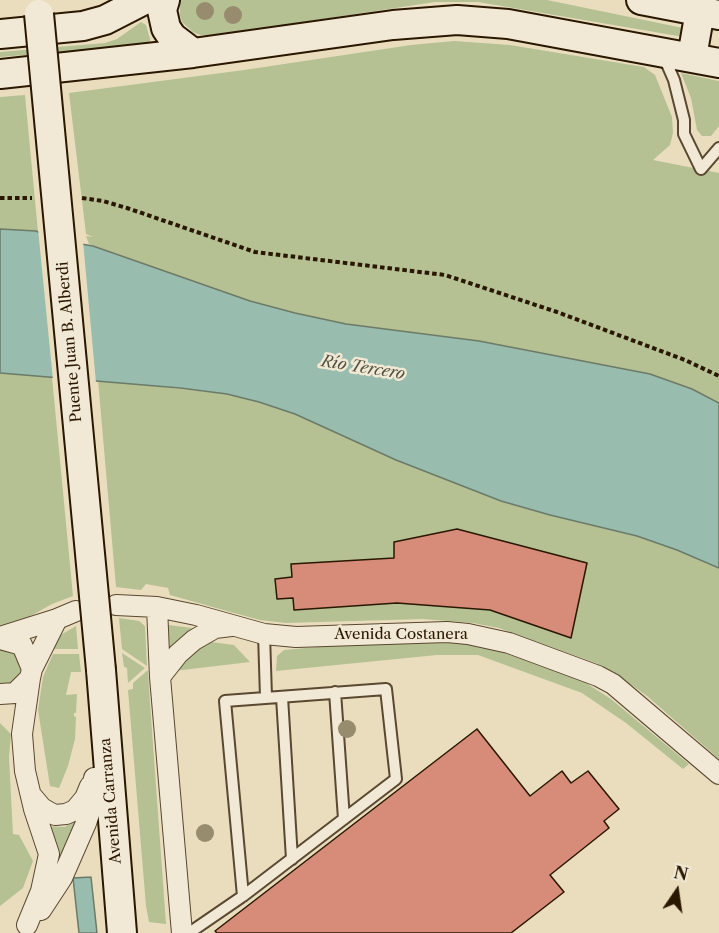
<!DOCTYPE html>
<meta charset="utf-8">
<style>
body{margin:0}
#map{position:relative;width:719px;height:933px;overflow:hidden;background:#e9ddbe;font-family:"Libre Caslon Text",serif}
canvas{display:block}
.north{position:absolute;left:647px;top:861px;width:60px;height:60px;-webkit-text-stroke:4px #f1e9d5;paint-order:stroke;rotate:13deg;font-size:16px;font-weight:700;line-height:24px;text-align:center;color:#2a1700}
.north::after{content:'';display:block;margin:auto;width:21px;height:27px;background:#2a1700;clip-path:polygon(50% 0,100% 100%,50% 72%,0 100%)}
</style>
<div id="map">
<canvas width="719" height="933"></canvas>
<div class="north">N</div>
</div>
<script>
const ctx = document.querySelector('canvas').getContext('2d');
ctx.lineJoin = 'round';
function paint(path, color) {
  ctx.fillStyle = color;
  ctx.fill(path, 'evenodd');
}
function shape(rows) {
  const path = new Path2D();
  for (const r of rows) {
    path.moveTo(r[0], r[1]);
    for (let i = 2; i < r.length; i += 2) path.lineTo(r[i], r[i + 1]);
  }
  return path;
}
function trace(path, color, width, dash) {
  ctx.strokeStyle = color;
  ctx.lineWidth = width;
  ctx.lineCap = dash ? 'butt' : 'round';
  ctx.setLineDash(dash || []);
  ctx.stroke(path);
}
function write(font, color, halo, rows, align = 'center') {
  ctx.font = font + ' "Libre Caslon Text",serif';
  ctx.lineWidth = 5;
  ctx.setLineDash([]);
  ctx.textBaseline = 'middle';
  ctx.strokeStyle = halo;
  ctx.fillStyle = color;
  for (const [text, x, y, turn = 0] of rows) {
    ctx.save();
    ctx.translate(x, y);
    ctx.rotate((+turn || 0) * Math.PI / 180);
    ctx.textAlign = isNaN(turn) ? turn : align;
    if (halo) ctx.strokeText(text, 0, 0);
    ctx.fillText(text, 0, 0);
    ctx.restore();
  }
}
paint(shape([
 [180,0,547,0,683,28,682,36,678,36,478,2,435,2,283,25,209,35,200,35,193,32,182,22,180,15],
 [141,22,146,25,150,39,150,41,146,45,0,57,0,52,105,43,117,39],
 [454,41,510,45,644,67,655,75,672,117,673,133,670,145,653,160,719,173,719,403,692,389,650,374,479,341,346,324,295,313,250,301,89,244,86,236,93,237,86,234,69,93,244,70,411,45],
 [681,73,719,81,719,126,711,136,702,136,697,130,691,98],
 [25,95,38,232,0,229,0,97],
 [0,373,52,377,73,596,52,604,22,621,0,629],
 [98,380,227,394,260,402,295,414,501,501,550,515,637,536,677,550,719,568,719,759,647,696,613,672,596,663,499,628,473,623,423,619,286,623,260,620,234,613,170,595,168,588,146,584,141,590,116,587],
 [457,529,587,563,571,638,490,610,397,603,294,610,293,598,277,599,275,579,292,577,292,564,394,558,394,542],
 [119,618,139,621,145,626,147,666,122,649],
 [168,625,192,628,170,651],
 [76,626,78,649,55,649,50,646,59,636],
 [211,642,234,645,250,662,174,671,203,644],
 [450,642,491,648,586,683,611,699,689,764,683,769,626,723,582,693,478,655,437,655,276,671,277,656,284,650,339,645],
 [0,646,23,656,25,673,14,687,0,688],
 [122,653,145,668,128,683,127,668,124,667],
 [53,654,79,654,81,672,71,672,66,695,77,694,76,713,74,713,74,716,76,717,75,739,68,766,59,788,50,786,38,710,43,677],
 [148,670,150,703,166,924,149,922,146,906,128,690,133,689,133,683],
 [0,723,11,734,9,757,13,834,19,835,33,861,23,888,0,906],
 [75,819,77,820,52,877,47,826,65,827]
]), '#b5c193');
const water = shape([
 [0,229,36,231,57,240,93,246,250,301,295,313,346,324,479,341,650,374,692,389,719,403,719,568,677,550,637,536,550,515,501,501,396,460,295,414,259,402,227,394,180,388,0,373,0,229],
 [91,877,97,933,79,933,73,878,91,877]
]);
paint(water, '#98bcae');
trace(water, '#6c7a68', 1.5);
paint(shape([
 [38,229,58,237,83,241,96,383,53,380]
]), '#e9ddbe');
const building = shape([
 [457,529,587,563,571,638,490,610,397,603,294,610,293,598,277,599,275,579,292,577,291,564,394,558,394,542,457,529],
 [477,729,530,796,562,771,571,783,588,771,619,809,604,821,609,828,550,875,564,892,511,933,217,933,215,931,477,729]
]);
paint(building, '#d68c78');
trace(building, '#2a1700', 1.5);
const lane = shape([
 [661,56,667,64,674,80,684,120,684,134,701,169,719,148],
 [264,634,266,697],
 [335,692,344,819],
 [282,697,292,859],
 [189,933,243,896,396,779,386,689,225,701,243,896]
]);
const street = shape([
 [116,605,157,607,196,615,264,634,296,637,447,632,468,634,509,643,598,676,613,684,719,774],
 [157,607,160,677,182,933],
 [57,619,76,611],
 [0,637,57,619,32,669],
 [0,639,22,645,32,669,30,678,15,693,0,694],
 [160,677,178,654,194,640,215,628,231,626],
 [31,795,42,808,49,812,55,815,66,814,75,810,85,798,90,786],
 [41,910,62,878,86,823,90,811,94,778],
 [27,925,41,891,49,854,34,809,25,771,22,734,30,678]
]);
const secondary = shape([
 [165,0,162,10,166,28,172,37,193,53],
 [641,0,719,15],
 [0,34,83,26,105,20,144,0],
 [692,57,700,11],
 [0,74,193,53,393,25,457,20,508,24,719,63],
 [101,670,122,933]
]);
trace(lane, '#5a4830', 14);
trace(street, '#5a4830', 22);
trace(secondary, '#2a1700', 32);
trace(shape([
 [0,198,32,198],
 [82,198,103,201,127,208,255,252,445,275,557,312,685,360,719,376]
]), '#2a1700', 4, [4.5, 3]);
trace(lane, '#f1e9d5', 10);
trace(street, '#f1e9d5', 20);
trace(secondary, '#f1e9d5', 28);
const secondaryBridge = shape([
 [39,14,101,670]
]);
trace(secondaryBridge, '#2a1700', 32, []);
trace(secondaryBridge, '#f1e9d5', 28);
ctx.fillStyle = '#978c6e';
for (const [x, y] of [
 [205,11],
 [233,15],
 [347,729],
 [205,833]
]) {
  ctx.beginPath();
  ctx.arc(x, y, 9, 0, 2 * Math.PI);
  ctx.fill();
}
write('15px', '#2a1700', '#f1e9d5', [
 ["Puente Juan B. Alberdi",70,342,-95],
 ["Avenida Costanera",401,635],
 ["Avenida Carranza",111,801,-95]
]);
write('italic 16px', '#50513d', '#f1e9d5', [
 ["Río Tercero",363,368,9]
]);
</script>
